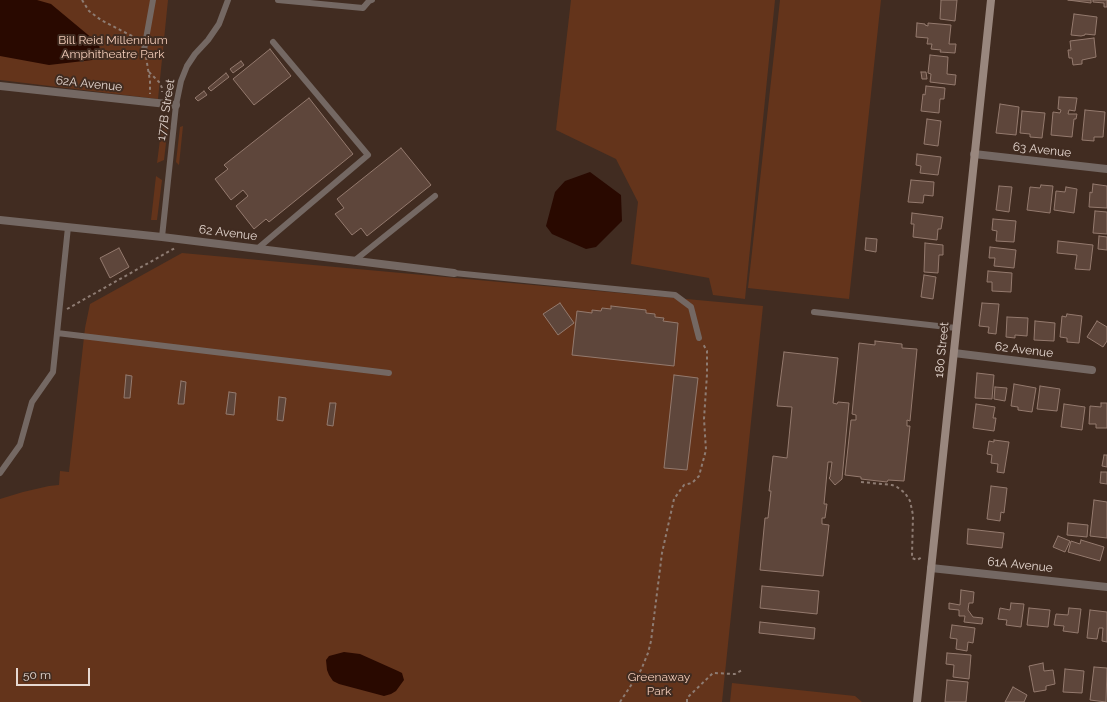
<!DOCTYPE html>
<style>
body{margin:0}
#map{position:relative;width:1107px;height:702px;overflow:hidden;background:#412c21;font-family:Raleway,sans-serif}
canvas{display:block}
.scale{position:absolute;left:16px;top:668px;width:74px;height:18px;box-sizing:border-box;border:2px solid #e6d8d1;border-top:0;padding-left:5px;font-size:12px;line-height:14px;white-space:nowrap;color:#e6d8d1;-webkit-text-stroke:3px #412c21;paint-order:stroke}
</style>
<div id="map">
<canvas width="1107" height="702"></canvas>
<div class="scale">50 m</div>
</div>
<script>
const ctx = document.querySelector('canvas').getContext('2d');
ctx.lineJoin = 'round';
function paint(path, color) {
  ctx.fillStyle = color;
  ctx.fill(path, 'evenodd');
}
function shape(rows) {
  const path = new Path2D();
  for (const r of rows) {
    path.moveTo(r[0], r[1]);
    for (let i = 2; i < r.length; i += 2) path.lineTo(r[i], r[i + 1]);
  }
  return path;
}
function trace(path, color, width, dash) {
  ctx.strokeStyle = color;
  ctx.lineWidth = width;
  ctx.lineCap = dash ? 'butt' : 'round';
  ctx.setLineDash(dash || []);
  ctx.stroke(path);
}
function write(font, color, halo, rows, align = 'center') {
  ctx.font = font + ' Raleway,sans-serif';
  ctx.lineWidth = 4;
  ctx.setLineDash([]);
  ctx.textBaseline = 'middle';
  ctx.strokeStyle = halo;
  ctx.fillStyle = color;
  for (const [text, x, y, turn = 0] of rows) {
    ctx.save();
    ctx.translate(x, y);
    ctx.rotate((+turn || 0) * Math.PI / 180);
    ctx.textAlign = isNaN(turn) ? turn : align;
    if (halo) ctx.strokeText(text, 0, 0);
    ctx.fillText(text, 0, 0);
    ctx.restore();
  }
}
paint(shape([
 [0,0,168,0,158,99,0,80],
 [571,0,775,0,745,299,713,295,709,278,631,264,638,202,616,159,556,130],
 [780,0,881,0,849,299,748,288],
 [162,124,168,126,164,160,157,163],
 [183,126,179,165,176,162,180,127],
 [156,176,162,180,157,220,151,220],
 [182,253,763,306,722,702,0,702,0,499,23,492,49,486,59,485,60,471,69,472,85,328,90,304],
 [732,683,855,696,862,702,730,702]
]), '#64341b');
paint(shape([
 [0,0,37,0,51,4,99,44,101,59,49,65,0,56],
 [590,172,621,195,622,221,596,247,586,249,552,234,546,226,555,192,565,181],
 [344,652,360,654,398,671,402,673,404,680,396,691,391,694,384,696,339,684,333,681,329,675,327,670,326,660,329,656]
]), '#290900');
const building = shape([
 [941,0,957,0,955,21,940,19,941,0],
 [1068,0,1091,0,1091,3,1068,0],
 [1093,0,1107,0,1107,7,1104,7,1104,3,1093,2,1093,0],
 [1074,14,1097,17,1095,35,1085,34,1085,35,1081,36,1071,35,1074,14],
 [917,23,925,24,925,25,928,26,928,23,951,25,949,44,956,44,955,53,940,52,941,50,931,49,932,44,927,44,928,38,916,37,917,23],
 [1094,38,1096,57,1082,60,1082,64,1073,65,1072,58,1069,58,1068,50,1071,50,1070,41,1094,38],
 [270,49,291,76,254,105,233,79,270,49],
 [930,55,948,57,947,74,956,75,955,85,930,82,931,74,928,73,930,55],
 [241,61,244,65,233,73,230,69,241,61],
 [921,72,926,72,927,79,922,79,921,72],
 [226,73,229,77,211,91,208,88,226,73],
 [926,86,945,88,944,99,940,99,939,113,921,111,923,94,925,95,926,86],
 [204,91,207,95,198,101,195,98,204,91],
 [1059,97,1077,98,1075,111,1069,110,1068,114,1077,114,1076,119,1074,119,1072,137,1051,135,1053,112,1060,113,1061,110,1058,109,1059,97],
 [309,98,353,154,269,222,266,219,254,229,236,206,248,196,243,190,231,200,215,179,228,169,224,165,309,98],
 [1000,104,1019,107,1016,135,996,133,1000,104],
 [1085,110,1105,112,1103,137,1094,137,1094,141,1082,140,1085,110],
 [1022,111,1045,113,1042,138,1030,137,1030,134,1020,133,1022,111],
 [927,119,941,121,938,146,924,144,927,119],
 [401,148,431,185,367,236,361,228,352,235,335,214,344,208,337,199,401,148],
 [917,154,941,157,938,175,920,173,921,166,916,165,917,154],
 [911,180,934,182,933,196,924,195,923,203,908,202,911,180],
 [1093,184,1107,186,1107,208,1089,207,1090,192,1092,193,1093,184],
 [1041,185,1053,186,1050,213,1027,210,1030,187,1040,188,1041,185],
 [999,186,1012,187,1009,212,996,210,999,186],
 [1066,187,1077,189,1074,213,1054,210,1056,191,1065,192,1066,187],
 [1095,211,1107,212,1107,234,1093,233,1095,211],
 [912,213,943,217,941,229,938,229,937,240,913,237,914,224,911,224,912,213],
 [993,219,1016,221,1014,242,996,241,997,231,992,230,993,219],
 [1099,236,1107,237,1107,250,1098,249,1099,236],
 [866,238,877,239,876,252,865,250,866,238],
 [1058,241,1093,245,1090,270,1075,269,1077,255,1057,253,1058,241],
 [925,243,943,245,943,255,939,255,938,273,924,272,925,243],
 [990,247,1016,250,1014,268,994,266,995,258,989,258,990,247],
 [119,248,129,267,110,278,100,258,119,248],
 [988,271,1012,273,1011,292,992,291,992,282,987,282,988,271],
 [924,275,936,277,933,299,921,297,924,275],
 [560,303,574,323,558,335,543,314,560,303],
 [982,303,999,304,996,334,988,333,989,327,979,326,982,303],
 [611,306,646,310,646,313,655,314,655,317,664,318,663,321,678,323,674,366,572,355,577,311,592,313,592,310,601,311,602,308,611,309,611,306],
 [1067,314,1082,316,1079,343,1067,342,1067,338,1060,337,1062,316,1066,317,1067,314],
 [1007,317,1028,318,1027,336,1015,335,1015,338,1006,337,1007,317],
 [1035,321,1055,323,1054,341,1034,340,1035,321],
 [1097,321,1107,327,1107,341,1103,347,1087,337,1097,321],
 [875,341,902,344,902,348,917,349,910,421,907,420,907,426,910,426,904,481,888,480,887,482,861,479,861,477,845,475,851,420,856,420,856,415,852,414,859,343,875,345,875,341],
 [784,352,838,358,833,403,837,404,838,402,849,403,842,479,835,485,829,478,830,477,832,462,828,462,824,504,827,504,825,518,822,518,822,524,829,525,823,576,760,570,765,518,768,518,771,491,769,491,773,456,787,458,792,407,777,406,784,352],
 [977,373,994,375,992,399,975,398,977,373],
 [126,375,132,376,130,398,124,398,126,375],
 [674,375,698,378,687,470,664,468,674,375],
 [181,381,186,382,184,404,178,404,181,381],
 [1014,384,1036,388,1032,412,1018,410,1018,407,1011,406,1014,384],
 [1040,386,1060,389,1057,411,1037,409,1040,386],
 [995,387,1007,388,1005,401,994,399,995,387],
 [229,392,236,393,234,415,226,414,229,392],
 [279,397,286,398,283,421,277,420,279,397],
 [330,403,336,403,333,426,327,425,330,403],
 [1101,403,1107,403,1107,428,1096,428,1096,424,1089,424,1090,406,1101,407,1101,403],
 [976,404,995,407,993,418,996,418,994,431,973,428,976,404],
 [1064,404,1085,407,1082,430,1061,427,1064,404],
 [994,440,1009,442,1004,473,997,472,998,464,991,463,992,455,987,454,989,441,994,442,994,440],
 [1104,455,1107,455,1107,467,1102,466,1104,455],
 [1101,472,1107,472,1107,484,1100,483,1101,472],
 [991,486,1007,488,1004,513,1001,512,1000,521,987,519,991,486],
 [1094,500,1107,502,1107,538,1090,536,1094,500],
 [1068,523,1088,525,1087,537,1067,535,1068,523],
 [968,529,1004,533,1002,548,967,544,968,529],
 [1058,536,1070,541,1065,552,1053,547,1058,536],
 [1081,540,1104,547,1100,561,1068,552,1071,541,1080,544,1081,540],
 [762,586,819,591,817,614,760,608,762,586],
 [961,590,974,592,973,603,969,603,968,610,973,617,983,618,982,624,964,622,965,616,959,616,959,610,949,609,949,603,960,605,961,590],
 [1011,603,1024,604,1021,627,1006,625,1007,620,998,619,1000,608,1010,610,1011,603],
 [1029,608,1050,610,1048,627,1027,625,1029,608],
 [1069,608,1081,609,1078,633,1063,631,1064,626,1054,625,1056,614,1068,615,1069,608],
 [1090,610,1107,612,1107,642,1102,641,1103,628,1099,628,1097,639,1087,638,1090,610],
 [760,622,815,628,814,639,759,633,760,622],
 [952,625,975,628,973,643,968,642,967,651,956,649,957,639,950,638,952,625],
 [947,653,971,655,969,679,953,677,954,665,946,664,947,653],
 [1043,663,1044,671,1053,670,1055,684,1046,686,1046,690,1034,692,1029,666,1043,663],
 [1094,667,1107,668,1106,702,1090,700,1094,667],
 [1065,669,1084,671,1082,693,1063,692,1065,669],
 [947,680,968,682,966,702,945,702,947,680],
 [1013,687,1027,695,1024,702,1005,702,1013,687]
]);
paint(building, '#5e463b');
trace(building, '#947a6e', 1);
trace(shape([
 [82,0,89,11,101,20,132,36,138,41],
 [146,57,150,81,150,94],
 [149,72,160,83,162,88,162,92],
 [67,309,175,248],
 [861,482,892,485,897,487,905,493,910,501,913,515,912,556,912,558,917,560,922,557],
 [620,702,641,670,648,653,651,641,662,553,674,499,684,485,692,483,699,476,706,450,704,419,707,374,707,351,703,344],
 [687,702,687,698,713,673,735,674,742,670]
]), '#8e7c73', 2, [3, 3]);
trace(shape([
 [278,0,363,8,369,1,372,0],
 [144,50,153,0],
 [162,237,176,105,181,81,187,66,195,54,208,40,219,24,228,0],
 [257,249,368,155,273,42],
 [354,261,435,196],
 [454,273,675,295,691,307,699,338],
 [814,312,956,328],
 [57,333,389,373],
 [0,473,20,445,32,402,53,372,68,227]
]), '#746863', 6);
trace(shape([
 [0,86,176,105],
 [974,154,1107,169],
 [0,220,162,237,454,273],
 [954,353,1092,370],
 [931,568,1107,587]
]), '#746863', 8);
trace(shape([
 [917,702,991,0]
]), '#99877e', 8);
write('12px', '#f4cdba', '#412c21', [
 ["Bill Reid Millennium",113,40],
 ["Amphitheatre Park",113,54],
 ["Greenaway",659,677],
 ["Park",659,691]
]);
write('12px', '#e6d8d1', '#412c21', [
 ["62A Avenue",89,84,6],
 ["177B Street",166,110,-81],
 ["63 Avenue",1042,150,6],
 ["62 Avenue",228,233,7],
 ["180 Street",942,350,-84],
 ["62 Avenue",1024,350,7],
 ["61A Avenue",1020,565,6]
]);
</script>
